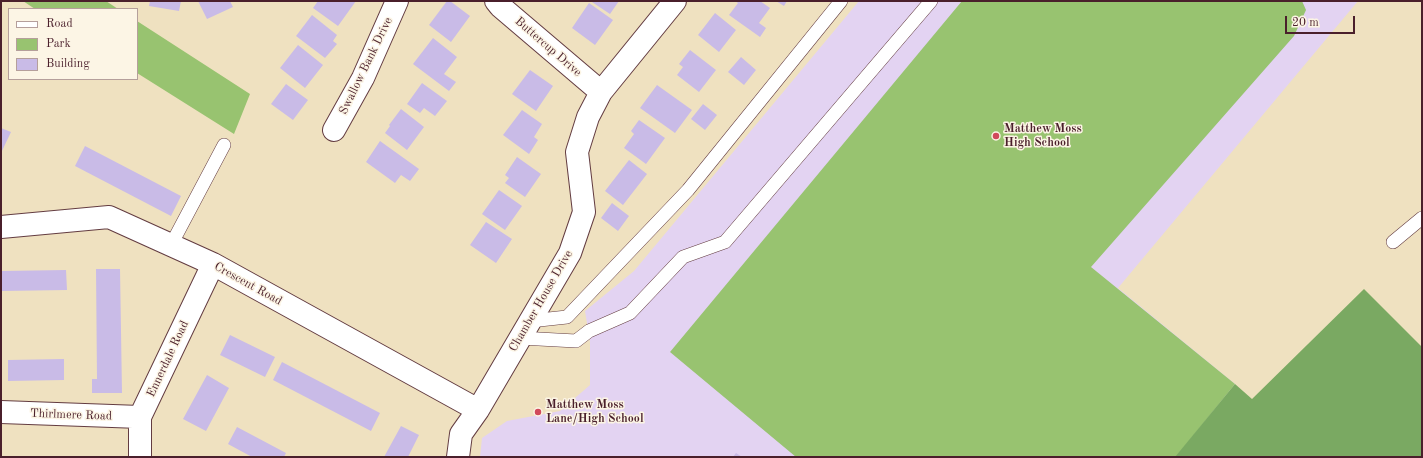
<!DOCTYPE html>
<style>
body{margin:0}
#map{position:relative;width:1423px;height:458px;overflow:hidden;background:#efe1c0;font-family:"Old Standard TT",serif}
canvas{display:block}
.frame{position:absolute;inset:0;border:2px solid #4a1f2b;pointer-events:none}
.legend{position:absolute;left:8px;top:8px;width:130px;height:72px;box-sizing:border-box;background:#fcf5e5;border:1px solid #b59f9b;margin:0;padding:5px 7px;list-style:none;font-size:12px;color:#4a1f2b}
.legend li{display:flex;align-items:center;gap:8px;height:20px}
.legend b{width:20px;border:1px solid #b59f9b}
.scale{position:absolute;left:1285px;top:16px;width:70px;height:18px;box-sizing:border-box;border:2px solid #4a1f2b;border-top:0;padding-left:5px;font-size:12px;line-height:14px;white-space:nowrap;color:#4a1f2b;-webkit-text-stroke:3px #fcf5e5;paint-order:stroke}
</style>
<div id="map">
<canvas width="1423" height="458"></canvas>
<div class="frame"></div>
<ul class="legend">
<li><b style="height:5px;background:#fff"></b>Road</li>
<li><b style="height:11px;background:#98c370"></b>Park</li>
<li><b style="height:11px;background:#c9bbe7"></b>Building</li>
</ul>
<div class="scale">20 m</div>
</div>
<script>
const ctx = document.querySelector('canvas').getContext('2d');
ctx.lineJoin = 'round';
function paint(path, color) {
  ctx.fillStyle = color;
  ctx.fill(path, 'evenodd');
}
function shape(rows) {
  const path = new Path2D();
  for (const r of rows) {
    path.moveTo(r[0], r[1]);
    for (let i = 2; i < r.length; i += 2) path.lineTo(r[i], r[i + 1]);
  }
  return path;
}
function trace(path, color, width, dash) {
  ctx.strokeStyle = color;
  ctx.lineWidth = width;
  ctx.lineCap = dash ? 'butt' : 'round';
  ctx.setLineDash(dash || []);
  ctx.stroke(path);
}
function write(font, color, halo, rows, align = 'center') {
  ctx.font = font + ' "Old Standard TT",serif';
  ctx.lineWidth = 3;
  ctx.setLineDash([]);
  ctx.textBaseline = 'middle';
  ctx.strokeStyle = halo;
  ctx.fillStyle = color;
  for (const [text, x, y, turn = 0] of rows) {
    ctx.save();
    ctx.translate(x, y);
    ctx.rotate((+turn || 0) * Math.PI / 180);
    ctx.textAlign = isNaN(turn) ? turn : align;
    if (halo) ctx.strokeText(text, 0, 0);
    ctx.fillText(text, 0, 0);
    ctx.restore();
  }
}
paint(shape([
 [859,1,1358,1,1118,288,1235,384,1176,457,480,457,482,438,507,421,560,411,590,385,590,342,585,311,634,271]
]), '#e3d3f2');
paint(shape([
 [23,1,106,1,118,9,35,9],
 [962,1,1302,1,1306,10,1294,36,1091,267,1235,384,1176,457,796,457,670,352],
 [137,21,250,94,234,134,137,73]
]), '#98c370');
paint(shape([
 [1364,289,1422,347,1422,457,1175,457,1235,384,1252,399]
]), '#7aa962');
paint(shape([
 [150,1,181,1,179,11,149,6],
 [198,1,230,1,233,7,207,19],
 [318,1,356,1,338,26,313,8],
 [447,1,450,1,470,16,451,42,429,25],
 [593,1,619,1,610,14,592,2],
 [735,1,760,1,770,8,759,23,766,28,760,37,729,15,738,3],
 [776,1,787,1,784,6],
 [589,3,613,20,595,45,572,28],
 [715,13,736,30,719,52,698,35],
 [312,15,337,35,333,41,337,44,325,58,296,36],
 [433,38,457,57,444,74,456,82,449,91,413,64],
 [298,45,323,65,305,88,280,68],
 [690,50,716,70,699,92,677,75,683,67,679,64],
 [741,57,756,70,744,85,728,72],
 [530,70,553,86,536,111,512,94],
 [422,83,447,101,435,116,424,108,420,113,407,104],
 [286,84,308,100,293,120,271,104],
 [657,85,692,110,675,133,640,108],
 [703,104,717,115,705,130,691,119],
 [401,109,424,127,407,150,385,133,390,126,389,125],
 [522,110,542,124,534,137,538,140,529,154,503,135],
 [639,120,665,138,646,164,624,148,634,134,631,131],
 [1,128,11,132,1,153],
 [380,141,419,169,410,181,401,175,395,183,366,162],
 [85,146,181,196,171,216,75,166],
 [517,157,541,174,525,197,505,183,509,178,505,175],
 [629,160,647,174,623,205,605,191],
 [499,190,522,206,505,230,482,214],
 [612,203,629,216,618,231,601,218],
 [486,222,512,239,496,263,470,245],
 [96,269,120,269,122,393,92,393,92,379,97,379],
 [66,270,67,290,1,291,1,271],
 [230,335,275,357,265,377,220,355],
 [64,359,64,380,8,381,8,360],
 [282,362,380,413,371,431,273,380],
 [207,375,229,388,206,431,183,419],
 [401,426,419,435,408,457,384,457],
 [237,427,286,453,284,457,252,457,228,444],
 [736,453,742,457,733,457]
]), '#c9bbe7');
const lane = shape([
 [1393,242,1422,218],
 [171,245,224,145],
 [530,321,567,317,688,190,841,1],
 [520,338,576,341,589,331,630,313,683,257,725,242,931,1]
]);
const street = shape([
 [496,1,500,6,601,92],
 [334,130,363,78,397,1],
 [1,227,109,217,213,264,478,410],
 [1,412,140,417],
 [140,457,140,417,213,264],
 [458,457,461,434,478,410,570,253,584,212,577,152,588,117,601,92,675,1]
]);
trace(lane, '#633c41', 14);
trace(street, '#633c41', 24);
trace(lane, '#fff', 13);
trace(street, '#fff', 22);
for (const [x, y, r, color] of [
 [996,136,4,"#d1495b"],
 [538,412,4,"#d1495b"]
]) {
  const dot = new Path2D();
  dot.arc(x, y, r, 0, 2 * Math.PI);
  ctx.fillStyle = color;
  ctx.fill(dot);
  trace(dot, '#fcf5e5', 1.5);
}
write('12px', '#4a1f2b', '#fcf5e5', [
 ["Buttercup Drive",548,47,41],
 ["Swallow Bank Drive",366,66,-64],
 ["Crescent Road",248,284,29],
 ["Chamber House Drive",541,301,-60],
 ["Ennerdale Road",168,359,-65],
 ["Thirlmere Road",71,415,2]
]);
write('bold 12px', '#4a1f2b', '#fcf5e5', [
 ["Matthew Moss",1004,129],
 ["High School",1004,143],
 ["Matthew Moss",546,405],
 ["Lane/High School",546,419]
], 'left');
</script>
